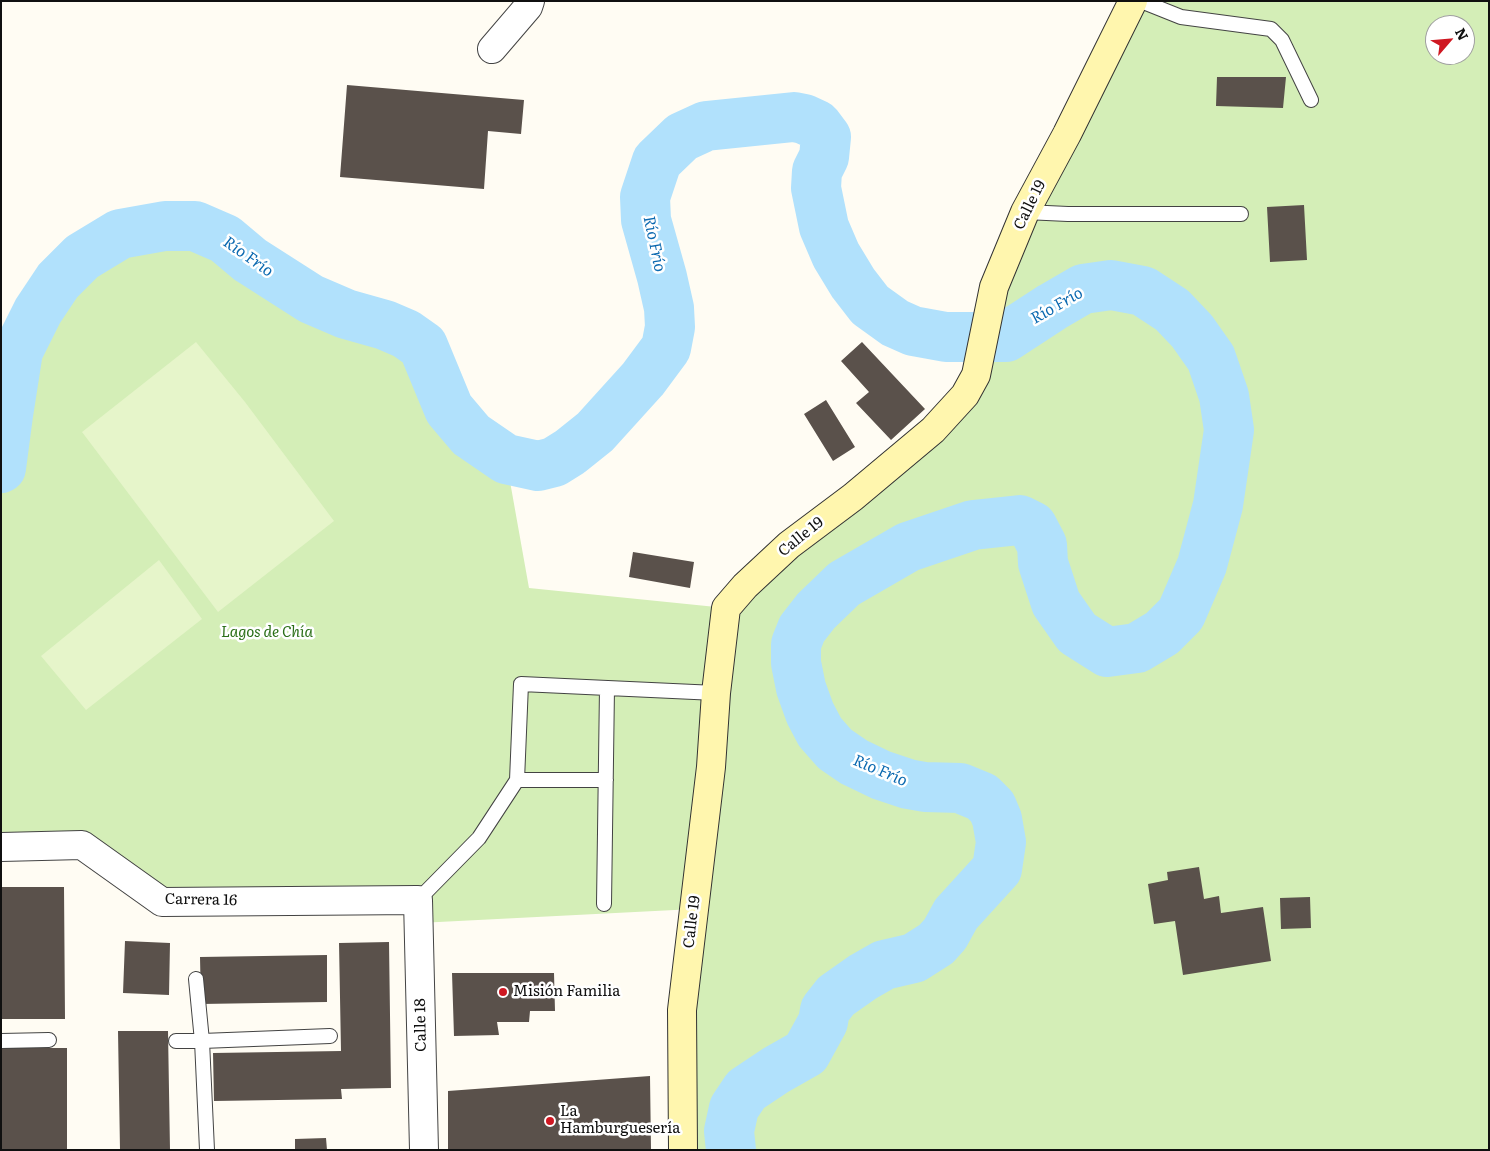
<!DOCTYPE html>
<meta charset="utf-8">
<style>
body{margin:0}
#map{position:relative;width:1490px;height:1151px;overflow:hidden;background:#fffcf3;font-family:Literata,serif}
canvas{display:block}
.frame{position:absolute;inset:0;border:2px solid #101010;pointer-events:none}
.north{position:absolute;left:1425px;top:15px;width:50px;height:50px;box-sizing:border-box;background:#fff;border:1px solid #9f9f9f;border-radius:50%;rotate:63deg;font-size:14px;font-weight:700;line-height:20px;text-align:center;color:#101010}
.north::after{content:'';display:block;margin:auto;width:18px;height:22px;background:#cf1822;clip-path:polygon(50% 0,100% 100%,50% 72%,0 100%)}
</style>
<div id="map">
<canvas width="1490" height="1151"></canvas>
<div class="frame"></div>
<div class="north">N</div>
</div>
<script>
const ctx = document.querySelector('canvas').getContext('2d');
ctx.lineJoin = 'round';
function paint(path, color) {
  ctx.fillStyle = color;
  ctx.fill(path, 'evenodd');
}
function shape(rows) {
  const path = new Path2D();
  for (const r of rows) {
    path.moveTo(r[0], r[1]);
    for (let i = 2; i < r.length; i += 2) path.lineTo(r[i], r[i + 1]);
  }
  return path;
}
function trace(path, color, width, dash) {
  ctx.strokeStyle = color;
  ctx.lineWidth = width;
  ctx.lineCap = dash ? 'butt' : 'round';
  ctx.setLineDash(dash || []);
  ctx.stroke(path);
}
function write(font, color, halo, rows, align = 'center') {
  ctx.font = font + ' Literata,serif';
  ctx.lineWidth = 5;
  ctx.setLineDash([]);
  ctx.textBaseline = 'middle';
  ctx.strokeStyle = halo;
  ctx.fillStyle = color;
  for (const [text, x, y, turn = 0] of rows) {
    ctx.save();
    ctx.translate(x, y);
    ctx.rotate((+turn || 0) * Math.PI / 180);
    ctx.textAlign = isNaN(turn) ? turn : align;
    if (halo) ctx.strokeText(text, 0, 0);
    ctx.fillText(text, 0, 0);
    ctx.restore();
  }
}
paint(shape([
 [1133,1,1489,1,1489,1150,683,1150,694,909,419,923,418,901,162,902,82,845,1,847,1,468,8,415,18,351,38,311,58,281,82,257,120,234,165,226,195,226,225,239,250,260,311,299,346,314,385,325,406,334,423,346,449,409,471,435,506,459,529,588,726,608,965,395,994,287],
 [1435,25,1465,25,1465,55,1435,55]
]), '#d4eeb7');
paint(shape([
 [196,342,245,402,334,521,218,612,82,432],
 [159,560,202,619,86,710,41,656]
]), '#e6f5ca');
trace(shape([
 [1,468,8,415,18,351,38,311,58,281,82,257,120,234,165,226,195,226,225,239,250,260,311,299,346,314,385,325,406,334,423,346,449,409,471,435,506,459,538,466,554,462,570,452,595,432,643,379,666,348,670,327,669,308,662,277,646,220,645,197,657,161,682,137,706,126,794,117,804,119,817,125,826,137,824,157,817,171,816,188,824,227,836,255,853,283,870,305,895,323,913,331,946,337,1006,337,1052,307,1083,289,1111,285,1143,291,1172,310,1192,331,1211,358,1224,396,1229,430,1218,505,1202,565,1181,614,1162,633,1137,648,1107,652,1077,633,1056,603,1043,563,1042,545,1032,526,1020,520,973,525,908,547,844,584,816,611,802,629,796,644,796,663,801,688,810,713,820,732,835,749,854,762,881,775,908,784,925,787,960,788,982,797,992,807,997,819,1001,842,997,869,956,914,945,934,936,944,914,958,884,965,863,977,836,996,825,1010,823,1022,806,1053,776,1070,746,1090,734,1108,729,1131,731,1150]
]), '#b1e1fc', 50);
paint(shape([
 [1217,77,1286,77,1283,108,1216,106],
 [347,85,524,100,521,134,488,131,484,189,340,177],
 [1304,205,1307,260,1270,262,1267,207],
 [862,342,925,409,891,440,856,403,869,392,841,361],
 [826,400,855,447,833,461,804,414],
 [633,552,694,562,690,588,629,577],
 [1199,867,1204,899,1219,896,1221,913,1263,907,1271,961,1183,975,1175,921,1154,924,1148,884,1168,880,1167,872],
 [1,887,64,887,65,1019,1,1019],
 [1310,897,1311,928,1281,929,1280,898],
 [125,941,170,943,169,995,123,993],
 [389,942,391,1088,341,1089,342,1099,214,1101,213,1053,341,1051,339,943],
 [327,955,327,1002,201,1004,200,957],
 [452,973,554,973,555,1011,530,1011,529,1022,497,1022,499,1035,454,1036],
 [118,1031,168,1031,170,1150,120,1150],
 [1,1048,67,1048,67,1150,1,1150],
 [650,1076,651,1150,448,1150,448,1091],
 [326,1138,327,1150,295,1150,295,1139]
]), '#5a514b');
const lane = shape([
 [1141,1,1181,17,1271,29,1282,40,1311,100],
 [1025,212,1068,214,1241,214],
 [517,780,606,780],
 [418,900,479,838,517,780,521,684,716,693],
 [604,904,607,688],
 [196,979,202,1041,207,1150],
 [1,1041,49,1040],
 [176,1041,202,1041,330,1036]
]);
const street = shape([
 [492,49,528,7,530,1],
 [1,847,82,845,162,902,418,900,424,1150]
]);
const secondary = shape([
 [683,1150,682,1010,711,767,716,693,726,608,745,586,789,545,853,497,933,430,965,395,976,375,994,287,1025,212,1067,134,1133,1]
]);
trace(lane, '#434343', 16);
trace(street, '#434343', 30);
trace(secondary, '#323232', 30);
trace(lane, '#fff', 14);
trace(street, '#fff', 28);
trace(secondary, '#fff6ae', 28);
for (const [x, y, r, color] of [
 [503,992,5,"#cf1822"],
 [550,1121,5,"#cf1822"]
]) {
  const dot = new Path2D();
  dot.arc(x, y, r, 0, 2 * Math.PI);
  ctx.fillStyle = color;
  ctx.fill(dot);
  trace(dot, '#fff', 2);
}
write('15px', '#101010', '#fff', [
 ["Calle 19",1030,205,-64],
 ["Calle 19",801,537,-39],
 ["Carrera 16",201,900,1],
 ["Calle 19",692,922,-83],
 ["Calle 18",421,1025,-91]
]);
write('italic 15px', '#2b6f18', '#fff', [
 ["Lagos de Chía",267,633]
]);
write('15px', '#101010', '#fff', [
 ["Misión Familia",513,992],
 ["La",560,1112],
 ["Hamburguesería",560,1129]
], 'left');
write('italic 16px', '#0b69b0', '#fff', [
 ["Río Frío",654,244,78],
 ["Río Frío",248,257,35],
 ["Río Frío",1057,306,-30],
 ["Río Frío",880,771,23]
]);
</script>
